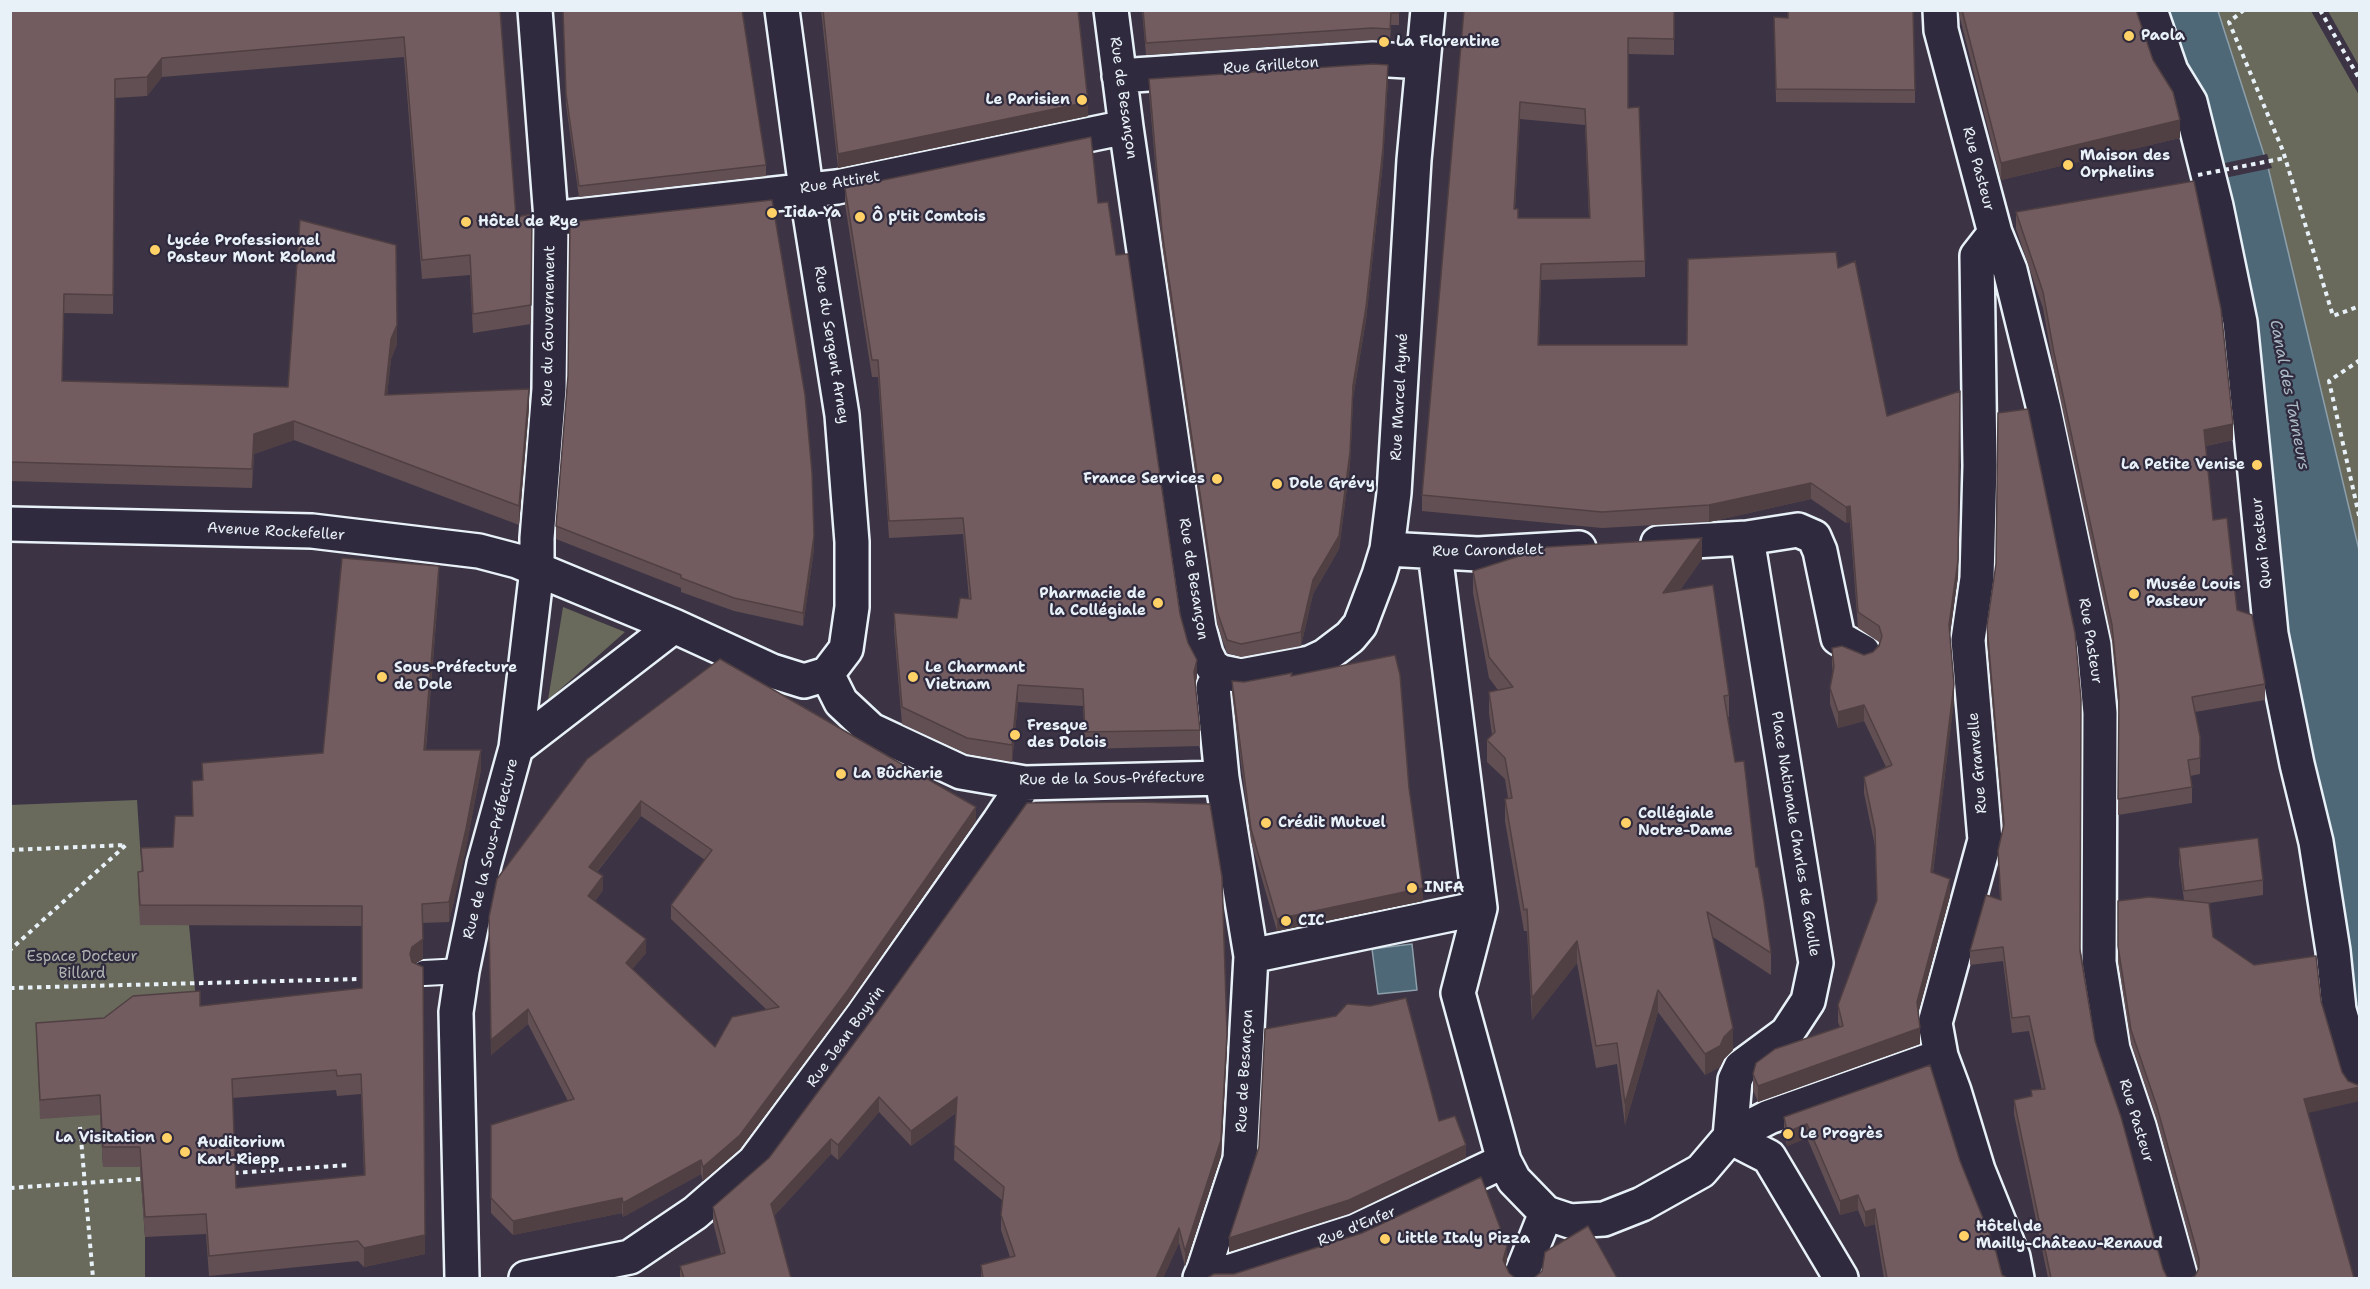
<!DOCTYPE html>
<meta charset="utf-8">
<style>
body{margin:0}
#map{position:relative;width:2370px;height:1289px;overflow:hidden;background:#3c3444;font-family:"Shantell Sans",sans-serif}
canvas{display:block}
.frame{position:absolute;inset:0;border:12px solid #e8f1f8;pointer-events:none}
</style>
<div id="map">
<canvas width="2370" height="1289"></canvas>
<div class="frame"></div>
</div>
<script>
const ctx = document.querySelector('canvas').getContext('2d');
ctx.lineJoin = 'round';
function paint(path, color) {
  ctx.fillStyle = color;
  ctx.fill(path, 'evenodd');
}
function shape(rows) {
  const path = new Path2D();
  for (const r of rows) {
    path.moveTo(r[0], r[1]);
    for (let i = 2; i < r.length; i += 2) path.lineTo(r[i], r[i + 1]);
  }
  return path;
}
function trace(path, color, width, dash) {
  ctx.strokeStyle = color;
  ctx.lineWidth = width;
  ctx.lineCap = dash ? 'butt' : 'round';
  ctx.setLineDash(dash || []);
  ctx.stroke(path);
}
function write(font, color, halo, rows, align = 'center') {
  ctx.font = font + ' "Shantell Sans",sans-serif';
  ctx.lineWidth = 4.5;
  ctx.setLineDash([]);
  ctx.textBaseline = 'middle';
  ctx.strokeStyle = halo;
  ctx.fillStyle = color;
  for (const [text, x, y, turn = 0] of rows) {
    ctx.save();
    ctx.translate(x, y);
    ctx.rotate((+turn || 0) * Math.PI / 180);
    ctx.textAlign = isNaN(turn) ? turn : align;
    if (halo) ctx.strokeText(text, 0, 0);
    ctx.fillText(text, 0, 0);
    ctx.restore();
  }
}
paint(shape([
 [2218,11,2311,11,2359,95,2359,550,2268,167],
 [2328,11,2359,11,2359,66],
 [563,607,625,632,548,700],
 [137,800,143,891,140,924,189,925,197,1011,100,1115,103,1166,140,1167,145,1237,145,1278,11,1278,10,805]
]), '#696a5b');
const water = shape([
 [2160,11,2218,11,2268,167,2359,550,2359,1044,2308,777,2258,433,2160,11],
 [1412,944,1417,990,1378,994,1372,949,1412,944]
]);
paint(water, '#4f6878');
trace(water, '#8c9fab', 1.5);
paint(shape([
 [2267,154,2272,168,2215,180,2211,166]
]), '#3c3444');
const lane = shape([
 [424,973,462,971]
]);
const street = shape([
 [782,10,806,189,842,415,852,542,852,607,846,649,827,674],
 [1111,10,1126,127,1199,628,1206,654,1212,666,1221,672,1241,676,1310,663,1325,656,1350,637,1360,625,1379,575,1387,549,1394,493,1414,160,1428,10],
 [1940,10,1941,30,1995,233,2010,270,2044,409,2094,645,2100,713,2099,962,2113,1049,2139,1126,2181,1278],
 [2150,10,2171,71,2190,102,2216,206,2240,322,2271,634,2297,764,2316,842,2333,951,2339,1010,2360,1081],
 [1119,76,1373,59,1423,62],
 [551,219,837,187,1126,127],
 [1995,233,1977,256,1980,466,1977,578,1968,640,1985,840,1935,1023,1941,1056,1954,1091,1978,1170,2013,1257,2017,1278],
 [10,524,312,531,479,551,517,561,674,626,772,671,804,681,827,674],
 [1658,543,1747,538,1798,530,1814,537,1820,551,1838,638,1863,652],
 [1387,549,1478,554,1579,548],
 [1435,553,1480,908,1458,993,1504,1161,1514,1180,1546,1213,1570,1221,1604,1219,1642,1204,1701,1171,1730,1137,1735,1080,1741,1067,1787,1033,1808,1001,1816,963,1747,538],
 [827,674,841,702,871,730,961,772,1025,783,1222,778],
 [516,748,674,626],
 [1251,956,1480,908],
 [1730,1137,1769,1117,1941,1056],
 [1730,1137,1769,1157,1841,1278],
 [1204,1269,1228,1272,1356,1231,1504,1161],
 [462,1278,456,1012,462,971,484,864,516,748,537,569,537,538,549,389,551,219,535,10],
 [526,1278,630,1257,695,1213,754,1162,863,1015,999,822,1025,783],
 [1200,1278,1204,1269,1240,1159,1251,956,1222,778,1213,687,1221,672],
 [1525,1278,1522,1273,1546,1213]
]);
trace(lane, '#e8f1f8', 28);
trace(street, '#e8f1f8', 38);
trace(shape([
 [2244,10,2229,22,2283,151,2333,316,2360,306],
 [2320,10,2360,80],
 [2360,360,2329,381,2360,520],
 [10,850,126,845,10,950],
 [10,988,359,979],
 [80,1127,93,1278],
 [234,1173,349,1165],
 [10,1188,141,1179]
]), '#e8f1f8', 4, [4.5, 4.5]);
trace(lane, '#2f2a3d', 24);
trace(street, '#2f2a3d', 33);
trace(shape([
 [2198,175,2285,158]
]), '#e8f1f8', 4, [4.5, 4.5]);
paint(shape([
 [10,10,500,10,516,217,532,214,531,324,473,333,470,275,422,279,404,57,162,77,147,96,115,98,113,314,64,313,62,381,288,387,397,344,391,359,387,395,529,408,519,525,294,440,254,454,252,488,10,481],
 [563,10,766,165,766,176,579,197,566,105],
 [821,10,1078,10,1088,116,838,168],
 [1142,10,1399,10,1399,25,1391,25,1390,41,1372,40,1146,55],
 [1464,10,1674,10,1674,55,1628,54,1628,108,1645,261,1645,277,1541,280,1539,345,1687,345,1838,268,1887,416,1958,576,1950,635,1954,700,1933,873,1950,896,1918,1013,1920,1044,1758,1102,1753,1090,1753,1074,1840,1027,1838,1022,1838,1005,1877,901,1875,846,1864,793,1864,777,1886,767,1864,721,1838,728,1830,704,1830,688,1833,674,1832,664,1832,648,1864,655,1873,652,1879,644,1879,642,1858,628,1850,522,1846,523,1811,499,1709,522,1602,528,1422,511,1422,495],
 [1520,119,1585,125,1589,218,1518,218,1515,209],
 [1958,10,2136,10,2180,138,2001,180],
 [1774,17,1915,90,1915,103,1776,102],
 [1149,79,1388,79,1383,162,1366,320,1353,398,1350,465,1339,549,1313,594,1301,646,1241,657,1227,653,1217,624,1162,244,1149,93],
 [845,188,1098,203,1116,255,1180,614,1197,677,1195,684,1200,730,1200,746,1085,749,1083,706,1018,702,1012,762,967,754,902,724,894,629,894,613,957,618,969,599,963,534,889,538,878,377,872,377,845,204],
 [2016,212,2233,440,2206,446,2213,520,2237,610,2265,684,2265,700,2195,712,2200,737,2200,774,2190,776,2192,787,2192,803,2118,815,2119,712,2112,641,2054,370,2043,308,2016,229],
 [568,376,814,549,803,626,734,611,681,592,681,588,556,539,556,526],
 [1702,559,1680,590,1729,695,1729,717,1728,717,1735,762,1756,867,1771,953,1771,975,1713,937,1733,1050,1724,1059,1720,1067,1705,1075,1658,1012,1625,1125,1617,1064,1596,1068,1577,963,1532,1020,1527,931,1524,931,1505,821,1505,799,1508,798,1505,779,1487,762,1487,740,1492,735,1489,713,1489,692,1498,690,1489,678,1473,593,1473,571],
 [439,585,426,750,481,769,466,848,449,922,422,923,423,959,416,963,425,1254,364,1267,358,1261,209,1276,206,1234,145,1237,140,1167,103,1167,100,1115,40,1119,36,1023,104,1018,362,988,362,926,140,925,138,892,138,872,141,871,141,848,173,847,192,816,202,780,202,763,323,753],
 [336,1090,337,1096,361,1094,364,1176,236,1188,232,1098],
 [1987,626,2081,951,2095,1041,2163,1269,2167,1277,2171,1278,2048,1278,2014,1114,2014,1100,2031,1097,2031,1090,2042,1090,2029,1031,2012,1033,2003,961,1970,965,1970,951,2000,900,1998,851,2003,828,1987,641],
 [1292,676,1409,788,1423,901,1277,931,1251,841,1232,693,1232,681,1244,682],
 [587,759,976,821,848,1004,740,1149,703,1181,701,1174,623,1217,622,1213,513,1235,491,1213,491,1125,568,1101,528,1024,491,1055,489,917],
 [641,816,705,860,671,905,671,919,767,1010,715,1047,632,969,646,953,595,901,603,890,597,872],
 [2179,848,2263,880,2263,895,2209,903,2213,937,2308,1113,2195,1276,2198,1270,2157,1121,2131,1044,2118,961,2118,901,2184,900,2179,864],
 [878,1011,1227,1050,1221,1156,1185,1266,1179,1243,1163,1278,981,1278,981,1265,1010,1257,1001,1230,1001,1215,1002,1200,954,1160,956,1113,911,1146,879,1112,838,1160,831,1154,774,1216,791,1278,680,1278,680,1266,721,1254,713,1222,713,1207,769,1158],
 [1784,1117,1960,1161,2002,1275,2007,1278,1884,1278,1875,1224,1865,1227,1858,1210,1840,1215,1807,1138,1787,1146,1784,1132]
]), '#624f53');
paint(shape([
 [162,58,162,77,147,96,147,77],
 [1388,65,1388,79,1383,162,1366,320,1353,398,1350,465,1339,549,1313,594,1301,646,1301,632,1353,385],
 [1088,102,1088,116,838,168,838,154],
 [1520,102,1520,119,1514,225,1514,209],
 [2180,120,2180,138,2001,180,2001,163],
 [64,294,64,313,62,400,62,381],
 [397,325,397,344,391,359,385,414,385,395,391,339],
 [529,389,529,408,519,525,519,506],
 [1960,407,1958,576,1949,641,1949,625],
 [294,421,294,440,254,454,252,488,254,434],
 [2233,424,2233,440,2204,446,2204,430],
 [1811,483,1811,499,1709,522,1709,505],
 [1850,506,1850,522,1846,523,1846,507],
 [814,536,814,549,803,626,803,613],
 [1702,538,1702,559,1663,614,1663,593],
 [439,566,439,585,424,769,424,750],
 [1197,660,1197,677,1194,689,1194,672],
 [1954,684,1954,700,1931,888,1931,872],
 [1018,685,1018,702,1012,762,1012,745],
 [1864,705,1864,721,1838,728,1838,712],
 [481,750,481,769,466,848,449,922,449,902],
 [641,801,641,816,589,881,589,867],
 [976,807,976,821,848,1004,740,1149,703,1181,703,1167],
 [603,876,603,890,588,911,588,896],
 [1950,879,1950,896,1917,1018,1917,1002],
 [1423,888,1423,901,1277,931,1277,919],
 [423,939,423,959,412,966,410,954,412,947],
 [646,939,646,953,626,977,626,963],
 [1577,941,1577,963,1532,1020,1532,998],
 [1658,990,1658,1012,1625,1125,1625,1103],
 [528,1009,528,1024,491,1055,491,1040],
 [1733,1028,1733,1050,1724,1059,1720,1067,1705,1075,1705,1054],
 [1920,1028,1920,1044,1758,1102,1758,1086],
 [1227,1034,1221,1156,1185,1266,1185,1251],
 [2360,1087,2360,1101,2304,1114,2304,1099],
 [879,1097,879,1112,838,1160,838,1145],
 [957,1097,957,1112,911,1146,911,1131],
 [1807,1124,1807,1138,1787,1146,1787,1132],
 [831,1139,831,1154,771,1219,771,1204],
 [1466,1145,1466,1158,1349,1214,1229,1252,1229,1238],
 [701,1160,701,1174,623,1217,623,1203],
 [1858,1195,1858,1210,1840,1215,1840,1201],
 [622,1198,622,1213,513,1235,513,1221],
 [1875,1209,1875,1224,1865,1227,1865,1212],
 [1179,1228,1179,1243,1163,1278,1156,1278],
 [425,1235,425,1254,364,1267,364,1248],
 [1507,1246,1507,1261,1503,1275,1503,1260]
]), '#504043');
const building = shape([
 [10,10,500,10,516,217,532,214,531,305,473,314,470,255,422,260,404,37,162,58,147,77,115,79,113,295,64,294,62,381,288,387,300,220,396,245,397,325,391,339,385,395,529,389,519,506,294,421,254,434,252,469,10,462,10,10],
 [563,10,742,10,766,165,579,186,566,94,563,10],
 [823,10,1078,10,1088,102,838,154,823,10],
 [1143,10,1399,10,1399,13,1391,13,1390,29,1372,28,1146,43,1143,10],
 [1464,10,1674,10,1674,39,1628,38,1628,108,1639,107,1645,261,1541,264,1538,345,1687,345,1688,259,1836,252,1838,268,1855,261,1887,416,1960,391,1958,560,1949,625,1954,684,1931,872,1950,879,1917,1002,1920,1028,1758,1086,1753,1074,1756,1063,1775,1049,1843,1026,1838,1005,1877,900,1875,830,1864,777,1892,765,1864,705,1838,712,1830,688,1834,667,1832,648,1842,646,1864,655,1873,652,1879,646,1882,636,1879,626,1858,612,1850,506,1846,507,1811,483,1709,505,1602,512,1422,495,1464,10],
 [1520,102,1585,109,1590,218,1518,218,1518,209,1514,209,1520,102],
 [1788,10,1913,10,1915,90,1776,89,1774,17,1788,18,1788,10],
 [1962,10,2136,10,2153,60,2173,92,2180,120,2001,163,1962,10],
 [1373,64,1388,65,1383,148,1366,307,1353,385,1350,452,1339,536,1313,580,1301,632,1241,644,1227,640,1217,611,1162,231,1149,79,1373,64],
 [1091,137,1098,203,1108,202,1116,255,1128,254,1180,614,1188,643,1197,660,1194,672,1200,730,1085,732,1083,689,1018,685,1012,745,967,738,902,707,894,613,957,618,960,598,971,599,963,518,889,521,878,360,872,360,845,188,1091,137],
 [2194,181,2221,309,2233,424,2204,430,2213,520,2227,518,2237,610,2252,615,2265,684,2192,697,2200,737,2200,758,2188,760,2192,787,2118,799,2119,697,2112,625,2054,353,2043,292,2016,212,2194,181],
 [772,200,805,395,812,473,814,536,803,613,734,598,681,578,681,575,556,526,568,376,570,222,772,200],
 [2028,409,2075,633,2081,699,2080,951,2095,1041,2121,1117,2163,1269,2167,1277,2171,1278,2051,1278,2014,1100,2032,1096,2031,1090,2045,1089,2029,1016,2012,1018,2003,947,1970,951,1986,895,2001,900,1998,851,2004,824,1987,626,1996,564,1998,413,2028,409],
 [1702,538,1663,593,1713,585,1729,695,1724,696,1735,762,1744,761,1756,867,1758,867,1764,902,1771,953,1707,912,1733,1028,1724,1037,1720,1046,1705,1054,1658,990,1625,1103,1617,1043,1596,1046,1577,941,1532,998,1527,909,1524,910,1505,799,1512,798,1505,758,1487,740,1495,732,1489,692,1513,687,1489,657,1473,571,1547,547,1702,538],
 [342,558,439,566,424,750,481,750,466,829,449,902,422,904,423,939,412,947,410,954,412,962,423,967,425,1235,364,1248,358,1241,209,1256,206,1214,145,1217,140,1147,103,1147,100,1095,40,1100,36,1023,104,1018,133,996,200,991,200,1006,362,988,362,906,140,905,138,872,143,871,141,848,173,847,175,816,193,816,192,781,203,780,202,763,323,753,342,558],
 [336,1070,337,1076,361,1074,365,1175,236,1188,232,1079,336,1070],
 [1395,655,1400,675,1409,788,1423,888,1277,919,1251,829,1232,681,1244,682,1292,673,1291,676,1395,655],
 [720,659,976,807,848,990,740,1135,703,1167,701,1160,623,1203,622,1198,513,1221,491,1198,491,1125,574,1099,528,1009,491,1040,489,917,497,879,587,759,720,659],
 [641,801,712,850,671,905,779,1007,732,1017,715,1047,626,963,646,939,588,896,603,876,589,867,641,801],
 [1138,802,1210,804,1222,877,1227,1034,1221,1140,1185,1251,1179,1228,1156,1278,983,1278,981,1265,1015,1256,1001,1215,1004,1187,954,1145,957,1097,911,1131,879,1097,838,1145,831,1139,771,1204,791,1278,684,1278,680,1266,725,1253,713,1207,769,1158,878,1011,1027,803,1138,802],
 [2258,838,2263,880,2184,891,2179,848,2258,838],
 [2149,897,2209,903,2213,937,2254,965,2316,956,2321,1001,2342,1072,2348,1081,2360,1086,2360,1087,2304,1099,2354,1278,2191,1278,2195,1276,2199,1268,2199,1259,2157,1107,2131,1030,2118,946,2118,901,2149,897],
 [1406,998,1439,1121,1455,1116,1466,1145,1349,1200,1229,1238,1259,1147,1265,1029,1336,1016,1347,1004,1370,1006,1406,998],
 [1930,1065,1960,1161,1995,1248,2002,1275,2007,1278,1887,1278,1883,1257,1875,1209,1865,1212,1858,1195,1840,1201,1807,1124,1787,1132,1784,1117,1930,1065],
 [1481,1177,1507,1246,1503,1260,1509,1273,1515,1278,1207,1278,1214,1274,1234,1274,1362,1233,1481,1177],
 [1588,1226,1617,1278,1534,1278,1542,1271,1545,1252,1588,1226]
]);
paint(building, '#725c60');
trace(building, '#504043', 1.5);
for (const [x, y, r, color] of [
 [2129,36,6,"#ffd166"],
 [1384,42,6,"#ffd166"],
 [1082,100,6,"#ffd166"],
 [2068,165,6,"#ffd166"],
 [772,213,6,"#ffd166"],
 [860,217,6,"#ffd166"],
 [466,222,6,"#ffd166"],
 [155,250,6,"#ffd166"],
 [2257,465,6,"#ffd166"],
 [1217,479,6,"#ffd166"],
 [1277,484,6,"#ffd166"],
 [2134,594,6,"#ffd166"],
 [1158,603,6,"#ffd166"],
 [382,677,6,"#ffd166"],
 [913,677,6,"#ffd166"],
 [1015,735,6,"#ffd166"],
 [841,774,6,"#ffd166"],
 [1266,823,6,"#ffd166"],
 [1626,823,6,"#ffd166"],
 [1412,888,6,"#ffd166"],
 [1286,921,6,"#ffd166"],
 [1788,1134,6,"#ffd166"],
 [167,1138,6,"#ffd166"],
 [185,1152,6,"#ffd166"],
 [1964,1236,6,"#ffd166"],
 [1385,1239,6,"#ffd166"]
]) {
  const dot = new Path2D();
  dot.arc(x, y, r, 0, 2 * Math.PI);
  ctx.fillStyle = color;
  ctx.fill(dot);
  trace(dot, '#2f2a3d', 2);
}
write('bold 15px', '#e8f1f8', '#2f2a3d', [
 ["Paola",2141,36],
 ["La Florentine",1396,42],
 ["Le Parisien",1070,100,"right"],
 ["Maison des",2080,156],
 ["Orphelins",2080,173],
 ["Iida-Ya",784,213],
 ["Ô p'tit Comtois",872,217],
 ["Hôtel de Rye",478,222],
 ["Lycée Professionnel",167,241],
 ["Pasteur Mont Roland",167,258],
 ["La Petite Venise",2245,465,"right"],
 ["France Services",1205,479,"right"],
 ["Dole Grévy",1289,484],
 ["Musée Louis",2146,585],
 ["Pasteur",2146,602],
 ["Pharmacie de",1146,594,"right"],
 ["la Collégiale",1146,611,"right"],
 ["Sous-Préfecture",394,668],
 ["de Dole",394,685],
 ["Le Charmant",925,668],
 ["Vietnam",925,685],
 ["Fresque",1027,726],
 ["des Dolois",1027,743],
 ["La Bûcherie",853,774],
 ["Collégiale",1638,814],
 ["Notre-Dame",1638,831],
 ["Crédit Mutuel",1278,823],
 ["INFA",1424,888],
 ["CIC",1298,921],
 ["Le Progrès",1800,1134],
 ["La Visitation",155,1138,"right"],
 ["Auditorium",197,1143],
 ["Karl-Riepp",197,1160],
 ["Hôtel de",1976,1227],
 ["Mailly-Château-Renaud",1976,1244],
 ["Little Italy Pizza",1397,1239]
], 'left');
write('15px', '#e8f1f8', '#2f2a3d', [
 ["Rue Grilleton",1271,66,-4],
 ["Rue de Besançon",1123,98,82],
 ["Rue Pasteur",1978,169,75],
 ["Rue Attiret",840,183,-9],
 ["Rue du Gouvernement",549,326,-89],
 ["Rue du Sergent Arney",831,345,81],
 ["Rue Marcel Aymé",1400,397,-87],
 ["Avenue Rockefeller",276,532,3],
 ["Quai Pasteur",2262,543,-96],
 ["Rue Carondelet",1488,551,-1],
 ["Rue de Besançon",1193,579,81],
 ["Rue Pasteur",2090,641,81],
 ["Rue Granvelle",1978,763,-95],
 ["Rue de la Sous-Préfecture",1112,779,-1],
 ["Place Nationale Charles de Gaulle",1795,834,81],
 ["Rue de la Sous-Préfecture",491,849,-76],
 ["Rue Jean Boyvin",846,1037,-54],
 ["Rue de Besançon",1245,1071,-87],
 ["Rue Pasteur",2136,1121,73],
 ["Rue d'Enfer",1357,1227,-22]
]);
write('15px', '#afb4b1', '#2f2a3d', [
 ["Espace Docteur",82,957],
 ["Billard",82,974]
]);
write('italic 16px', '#abbac5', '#2f2a3d', [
 ["Canal des Tanneurs",2289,395,79]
]);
</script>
